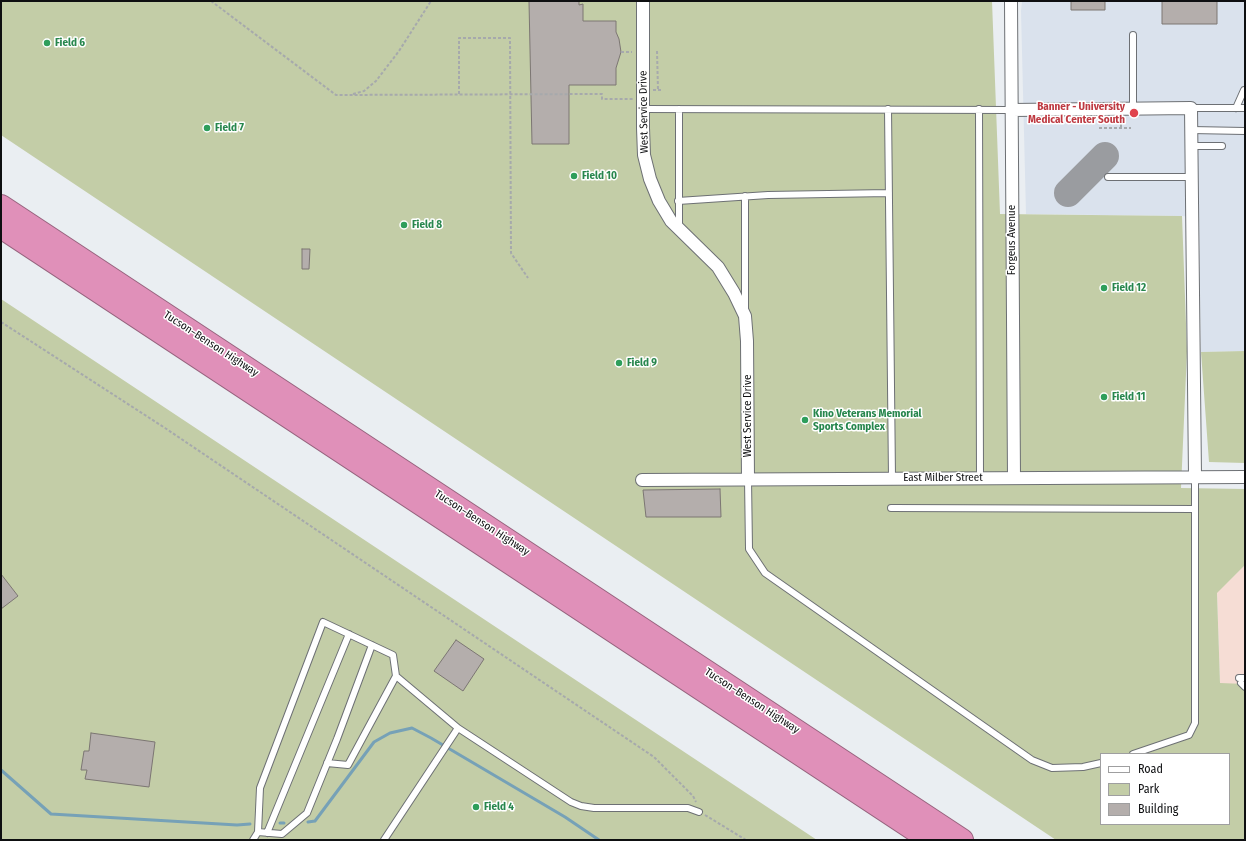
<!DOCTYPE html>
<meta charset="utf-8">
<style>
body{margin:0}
#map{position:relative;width:1246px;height:841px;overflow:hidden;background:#eaeef2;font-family:"Fira Sans Condensed",sans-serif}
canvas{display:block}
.frame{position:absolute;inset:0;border:2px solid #0e0f11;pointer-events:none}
.legend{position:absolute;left:1100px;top:753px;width:130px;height:72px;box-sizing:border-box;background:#fff;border:1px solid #9f9fa0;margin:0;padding:5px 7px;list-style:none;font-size:12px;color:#0e0f11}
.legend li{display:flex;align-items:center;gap:8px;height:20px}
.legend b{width:20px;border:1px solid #9f9fa0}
</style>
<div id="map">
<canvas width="1246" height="841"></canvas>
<div class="frame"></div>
<ul class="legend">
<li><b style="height:5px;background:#fff"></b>Road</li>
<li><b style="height:11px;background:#c3cda7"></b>Park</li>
<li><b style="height:11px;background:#b4aeac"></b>Building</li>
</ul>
</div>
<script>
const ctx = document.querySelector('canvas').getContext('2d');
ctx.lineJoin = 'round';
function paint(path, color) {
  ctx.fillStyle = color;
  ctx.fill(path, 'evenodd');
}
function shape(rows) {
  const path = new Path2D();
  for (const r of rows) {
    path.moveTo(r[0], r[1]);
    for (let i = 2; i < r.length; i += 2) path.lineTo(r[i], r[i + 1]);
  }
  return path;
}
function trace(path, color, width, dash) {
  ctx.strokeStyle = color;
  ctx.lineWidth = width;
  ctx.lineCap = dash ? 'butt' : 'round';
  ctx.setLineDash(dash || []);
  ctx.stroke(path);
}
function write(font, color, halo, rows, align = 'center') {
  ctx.font = font + ' "Fira Sans Condensed",sans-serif';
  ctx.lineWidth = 3;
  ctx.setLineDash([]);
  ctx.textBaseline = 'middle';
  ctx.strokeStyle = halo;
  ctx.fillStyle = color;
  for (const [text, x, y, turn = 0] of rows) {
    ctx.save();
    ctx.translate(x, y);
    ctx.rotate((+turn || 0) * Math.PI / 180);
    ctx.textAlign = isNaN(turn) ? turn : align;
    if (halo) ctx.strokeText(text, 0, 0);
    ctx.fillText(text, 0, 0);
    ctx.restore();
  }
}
paint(shape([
 [1245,565,1245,684,1220,684,1217,592]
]), '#f6ddd5');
paint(shape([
 [1022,1,1245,1,1245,351,1201,352,1199,218,1182,216,1026,214,1021,11]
]), '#dae2ed');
paint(shape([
 [1,1,992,1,1000,214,1182,216,1187,351,1181,488,1245,489,1245,565,1217,593,1220,683,1245,684,1245,840,1056,840,1,135],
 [1101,754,1229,754,1229,824,1101,824],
 [1,299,817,840,1,840],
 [1245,351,1245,463,1209,462,1201,352]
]), '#c3cda7');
trace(shape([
 [1,770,51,814,237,825,250,824],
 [308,822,315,821,374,742,390,733,412,728,431,738,565,817,599,840],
 [280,823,284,823]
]), '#76a1b7', 3);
trace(shape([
 [1068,193,1105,156]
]), '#9a9ca0', 28);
const building = shape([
 [529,1,579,1,579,5,583,4,583,21,616,21,616,32,619,39,621,52,616,68,616,85,569,85,569,144,532,144,529,1],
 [1071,1,1105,1,1105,10,1071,10,1071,1],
 [1162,1,1217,1,1217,24,1162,24,1162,1],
 [302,249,310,249,309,269,302,269,302,249],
 [720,489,721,517,646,517,643,490,720,489],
 [1,574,18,596,1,609,1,574],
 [456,640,484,659,463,691,434,671,456,640],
 [91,733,155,742,149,787,85,779,87,770,81,770,84,751,89,751,91,733]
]);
paint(building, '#b4aeac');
trace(building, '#7c7673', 1);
const lane = shape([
 [1133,35,1133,109],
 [1191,108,1245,108],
 [1236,108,1244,90,1245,90],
 [643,109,1012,110],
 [888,109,892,478],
 [979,109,980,478],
 [1191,130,1245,131],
 [1191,146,1222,146],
 [1108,177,1192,177],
 [678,201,768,195,889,193],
 [679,228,679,109],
 [745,308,745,196],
 [748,479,749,549,765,573,1032,760,1052,768,1083,767,1101,763],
 [891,508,1195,509],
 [1239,678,1245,678],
 [1241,683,1245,687],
 [1133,754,1189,735,1195,723,1195,476],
 [327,763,348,765,396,676],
 [258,832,282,834,307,813,337,739,372,645],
 [267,833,349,634],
 [253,840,258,832,260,788,323,622,393,655,396,676,458,728],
 [384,840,458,728,571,802,581,806,594,808,688,808,699,812]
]);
const street = shape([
 [643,1,643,128,644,155,650,179,659,201,671,221,718,267,734,293,745,316,747,341,748,479],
 [1011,1,1014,478],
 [1012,110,1191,108,1195,476],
 [642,480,1245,477]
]);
const highway = shape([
 [1,206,962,840],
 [1,227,930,840]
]);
trace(lane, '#6d7074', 8);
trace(street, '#6d7074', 14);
trace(highway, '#96637e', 24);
trace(shape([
 [211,1,336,95,602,94,602,99,633,99],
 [657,51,658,90],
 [621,52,632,52],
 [653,90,662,90],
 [353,94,364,91,376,81,399,51,431,1],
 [459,94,459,38,510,38,511,253,528,278],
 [1121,119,1121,128],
 [1099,128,1131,128],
 [1,322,165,428,654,757,693,796,696,802],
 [705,815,746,840]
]), '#a6a9ac', 2, [3, 2]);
trace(lane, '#fff', 6);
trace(street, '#fff', 12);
trace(highway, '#e090b9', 22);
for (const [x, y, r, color] of [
 [47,43,4,"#2e9e5b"],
 [1134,113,5,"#e0444e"],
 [207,128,4,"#2e9e5b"],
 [574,176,4,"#2e9e5b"],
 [404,225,4,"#2e9e5b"],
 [1104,288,4,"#2e9e5b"],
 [619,363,4,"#2e9e5b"],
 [1104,397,4,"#2e9e5b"],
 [805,420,4,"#2e9e5b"],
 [476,807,4,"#2e9e5b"]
]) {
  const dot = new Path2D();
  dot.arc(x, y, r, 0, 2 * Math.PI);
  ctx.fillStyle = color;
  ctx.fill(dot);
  trace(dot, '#fff', 1.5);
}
write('bold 11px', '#27864d', '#fff', [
 ["Field 6",55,43],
 ["Field 7",215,128],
 ["Field 10",582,176],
 ["Field 8",412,225],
 ["Field 12",1112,288],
 ["Field 9",627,363],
 ["Field 11",1112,397],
 ["Kino Veterans Memorial",813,414],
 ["Sports Complex",813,427],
 ["Field 4",484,807]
], 'left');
write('bold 11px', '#be3a42', '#fff', [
 ["Banner - University",1125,107],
 ["Medical Center South",1125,120]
], 'right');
write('11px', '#0e0f11', '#fff', [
 ["West Service Drive",644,112,-91],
 ["Forgeus Avenue",1012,240,-90],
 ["Tucson–Benson Highway",211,344,33],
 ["West Service Drive",748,416,-90],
 ["East Milber Street",943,478],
 ["Tucson–Benson Highway",482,523,33],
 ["Tucson–Benson Highway",752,701,33]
]);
</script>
